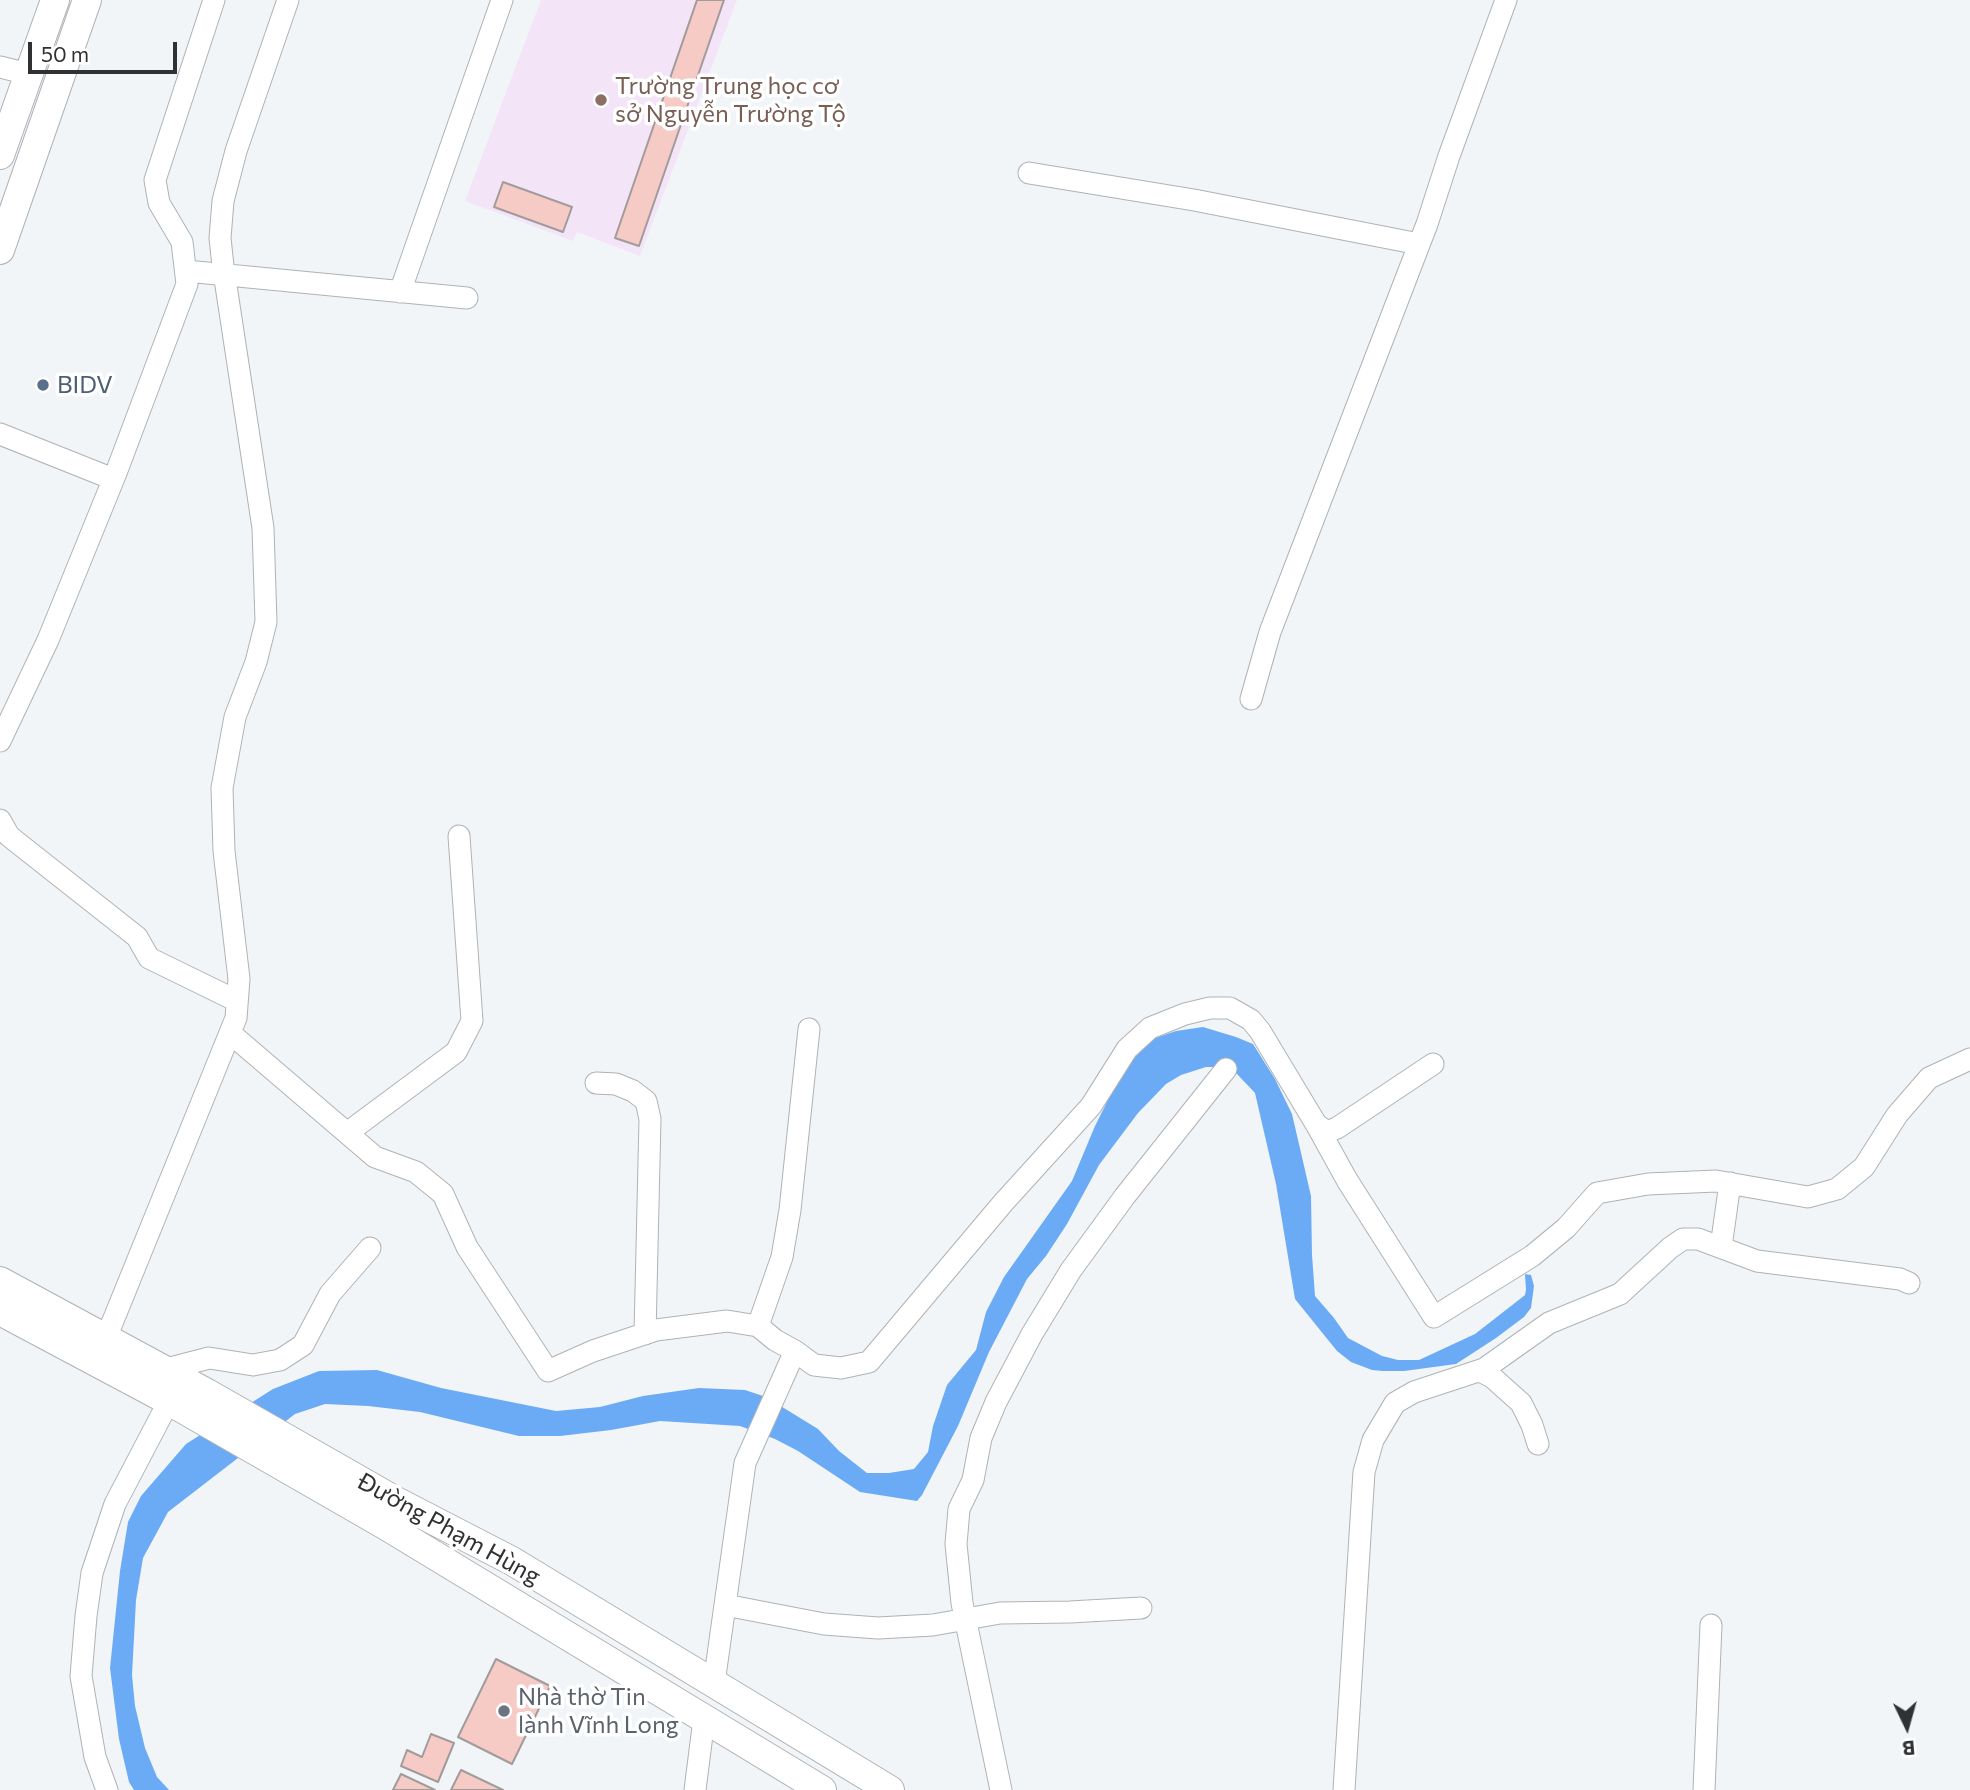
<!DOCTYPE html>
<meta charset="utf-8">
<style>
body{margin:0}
#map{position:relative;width:1970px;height:1790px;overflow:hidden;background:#f1f5f8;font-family:Commissioner,sans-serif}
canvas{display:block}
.north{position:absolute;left:1872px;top:1692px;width:70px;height:70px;-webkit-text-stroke:5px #fff;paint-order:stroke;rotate:175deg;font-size:19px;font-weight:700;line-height:28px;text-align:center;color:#303133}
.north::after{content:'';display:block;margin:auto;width:24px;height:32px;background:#303133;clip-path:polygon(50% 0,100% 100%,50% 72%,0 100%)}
.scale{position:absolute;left:28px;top:42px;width:149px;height:32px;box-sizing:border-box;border:4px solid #303133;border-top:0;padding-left:9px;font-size:21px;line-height:24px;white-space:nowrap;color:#303133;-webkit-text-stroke:5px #fff;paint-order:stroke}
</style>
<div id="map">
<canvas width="1970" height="1790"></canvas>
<div class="north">B</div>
<div class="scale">50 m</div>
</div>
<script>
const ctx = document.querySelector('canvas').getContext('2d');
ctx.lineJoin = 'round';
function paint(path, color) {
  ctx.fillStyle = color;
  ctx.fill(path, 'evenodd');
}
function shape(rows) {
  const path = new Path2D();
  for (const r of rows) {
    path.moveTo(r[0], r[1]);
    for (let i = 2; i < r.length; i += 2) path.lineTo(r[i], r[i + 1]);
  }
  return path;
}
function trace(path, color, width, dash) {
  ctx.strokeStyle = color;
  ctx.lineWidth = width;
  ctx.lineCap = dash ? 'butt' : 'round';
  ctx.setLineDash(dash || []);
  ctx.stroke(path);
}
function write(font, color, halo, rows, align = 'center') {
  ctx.font = font + ' Commissioner,sans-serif';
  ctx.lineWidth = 7;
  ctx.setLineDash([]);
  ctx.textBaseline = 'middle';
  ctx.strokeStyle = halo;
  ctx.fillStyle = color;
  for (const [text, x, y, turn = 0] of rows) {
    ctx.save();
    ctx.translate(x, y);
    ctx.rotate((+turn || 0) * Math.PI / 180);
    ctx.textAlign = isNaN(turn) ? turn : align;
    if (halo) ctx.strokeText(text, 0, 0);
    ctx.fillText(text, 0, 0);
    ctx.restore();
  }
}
paint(shape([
 [541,0,737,0,640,256,577,232,573,241,465,201]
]), '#f3e4f7');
paint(shape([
 [1203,1027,1236,1037,1253,1044,1275,1079,1292,1114,1311,1196,1312,1255,1315,1296,1334,1318,1348,1338,1382,1356,1398,1360,1419,1360,1475,1334,1511,1306,1525,1295,1526,1290,1525,1274,1531,1275,1534,1286,1531,1308,1524,1317,1496,1338,1456,1364,1404,1371,1383,1371,1372,1370,1351,1362,1337,1351,1295,1299,1276,1184,1255,1093,1237,1074,1226,1067,1206,1067,1181,1075,1166,1084,1138,1113,1099,1165,1067,1224,1046,1256,1027,1279,989,1352,958,1426,922,1495,917,1501,860,1492,798,1451,775,1439,740,1426,660,1421,611,1430,560,1436,519,1436,420,1412,368,1406,325,1404,295,1414,168,1512,143,1558,136,1600,132,1675,135,1706,145,1748,157,1777,169,1790,134,1790,129,1782,119,1739,110,1668,120,1571,128,1522,141,1496,186,1444,273,1389,319,1371,377,1370,441,1388,556,1411,600,1407,643,1396,699,1388,745,1390,766,1397,818,1429,839,1451,867,1473,889,1473,914,1469,928,1452,933,1426,947,1385,976,1350,986,1312,1004,1277,1072,1181,1095,1126,1120,1076,1149,1040,1176,1031]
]), '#6babf5');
const building = shape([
 [697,0,724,0,639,246,615,238,697,0],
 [503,182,572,207,563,232,494,207,503,182],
 [496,1659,550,1686,512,1764,458,1737,496,1659],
 [431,1734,454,1743,438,1782,401,1766,407,1750,422,1757,431,1734],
 [461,1770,503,1790,451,1790,461,1770],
 [401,1774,435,1790,393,1790,401,1774]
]);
paint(building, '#f6cac5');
trace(building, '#a19c9b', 2);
const minor = shape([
 [0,67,28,74],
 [1029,173,1194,200,1419,244],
 [186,271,467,298],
 [400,292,502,0],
 [0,434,113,479],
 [1251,699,1270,632,1427,224,1449,156,1506,0],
 [0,741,48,640,116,473,187,284,182,242,159,203,155,180,214,0],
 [0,820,9,836,137,937,149,958,237,1001],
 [230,1033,375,1157,416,1172,443,1194,467,1247,548,1371,593,1351,656,1330,727,1321,758,1326],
 [596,1083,616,1084,633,1091,646,1101,650,1119,645,1334],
 [1316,1124,1347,1180,1434,1317,1532,1256,1566,1228,1597,1193,1648,1184,1716,1181,1808,1197,1837,1189,1864,1167,1897,1115,1929,1078,1970,1059],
 [347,1133,456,1052,472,1021,459,836],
 [1721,1247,1730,1183],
 [106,1338,236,1018,239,979,224,851,222,788,235,717,256,662,266,622,263,528,223,266,220,238,223,201,236,151,288,0],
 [795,1351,814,1365,841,1368,869,1362,1003,1203,1091,1106,1127,1049,1150,1028,1185,1014,1210,1008,1230,1008,1251,1020,1260,1031,1316,1124,1327,1132,1337,1128,1433,1064],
 [163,1370,209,1358,253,1365,280,1360,303,1345,330,1294,370,1248],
 [1480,1371,1492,1377,1521,1403,1532,1425,1538,1444],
 [725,1605,824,1624,878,1628,933,1625,1000,1613,1070,1612,1141,1608],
 [714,1683,745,1463,795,1351,775,1340,758,1326,782,1257,790,1210,809,1029],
 [107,1790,95,1757,81,1676,86,1616,92,1573,115,1504,169,1401],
 [695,1790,704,1719],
 [1001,1790,962,1603,956,1544,959,1509,973,1480,981,1438,996,1402,1032,1334,1071,1270,1125,1196,1226,1069],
 [1344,1790,1364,1472,1373,1440,1395,1403,1414,1392,1484,1369,1549,1323,1620,1294,1670,1248,1683,1239,1698,1239,1757,1261,1900,1279,1909,1283],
 [1704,1790,1711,1625]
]);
const major = shape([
 [0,155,55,0],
 [0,250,87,0],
 [0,1281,207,1393,396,1501,512,1561,890,1790],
 [0,1311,169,1401,383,1524,822,1790]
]);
trace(minor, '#afb2b6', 23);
trace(major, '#afb2b6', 30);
trace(minor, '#fff', 21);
trace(major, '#fff', 28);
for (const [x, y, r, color] of [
 [601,100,7,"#8d6e63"],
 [43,385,7,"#5c6f8a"],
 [504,1711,7,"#6b7280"]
]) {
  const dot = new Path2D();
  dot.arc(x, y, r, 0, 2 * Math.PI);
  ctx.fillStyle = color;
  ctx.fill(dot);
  trace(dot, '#fff', 2.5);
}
write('24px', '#785e54', '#fff', [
 ["Trường Trung học cơ",615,86],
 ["sở Nguyễn Trường Tộ",615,114]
], 'left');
write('24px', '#4e5e75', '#fff', [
 ["BIDV",57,385]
], 'left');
write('24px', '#303133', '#fff', [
 ["Đường Phạm Hùng",449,1529,29]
]);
write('24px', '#5b616d', '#fff', [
 ["Nhà thờ Tin",518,1697],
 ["lành Vĩnh Long",518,1725]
], 'left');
</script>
